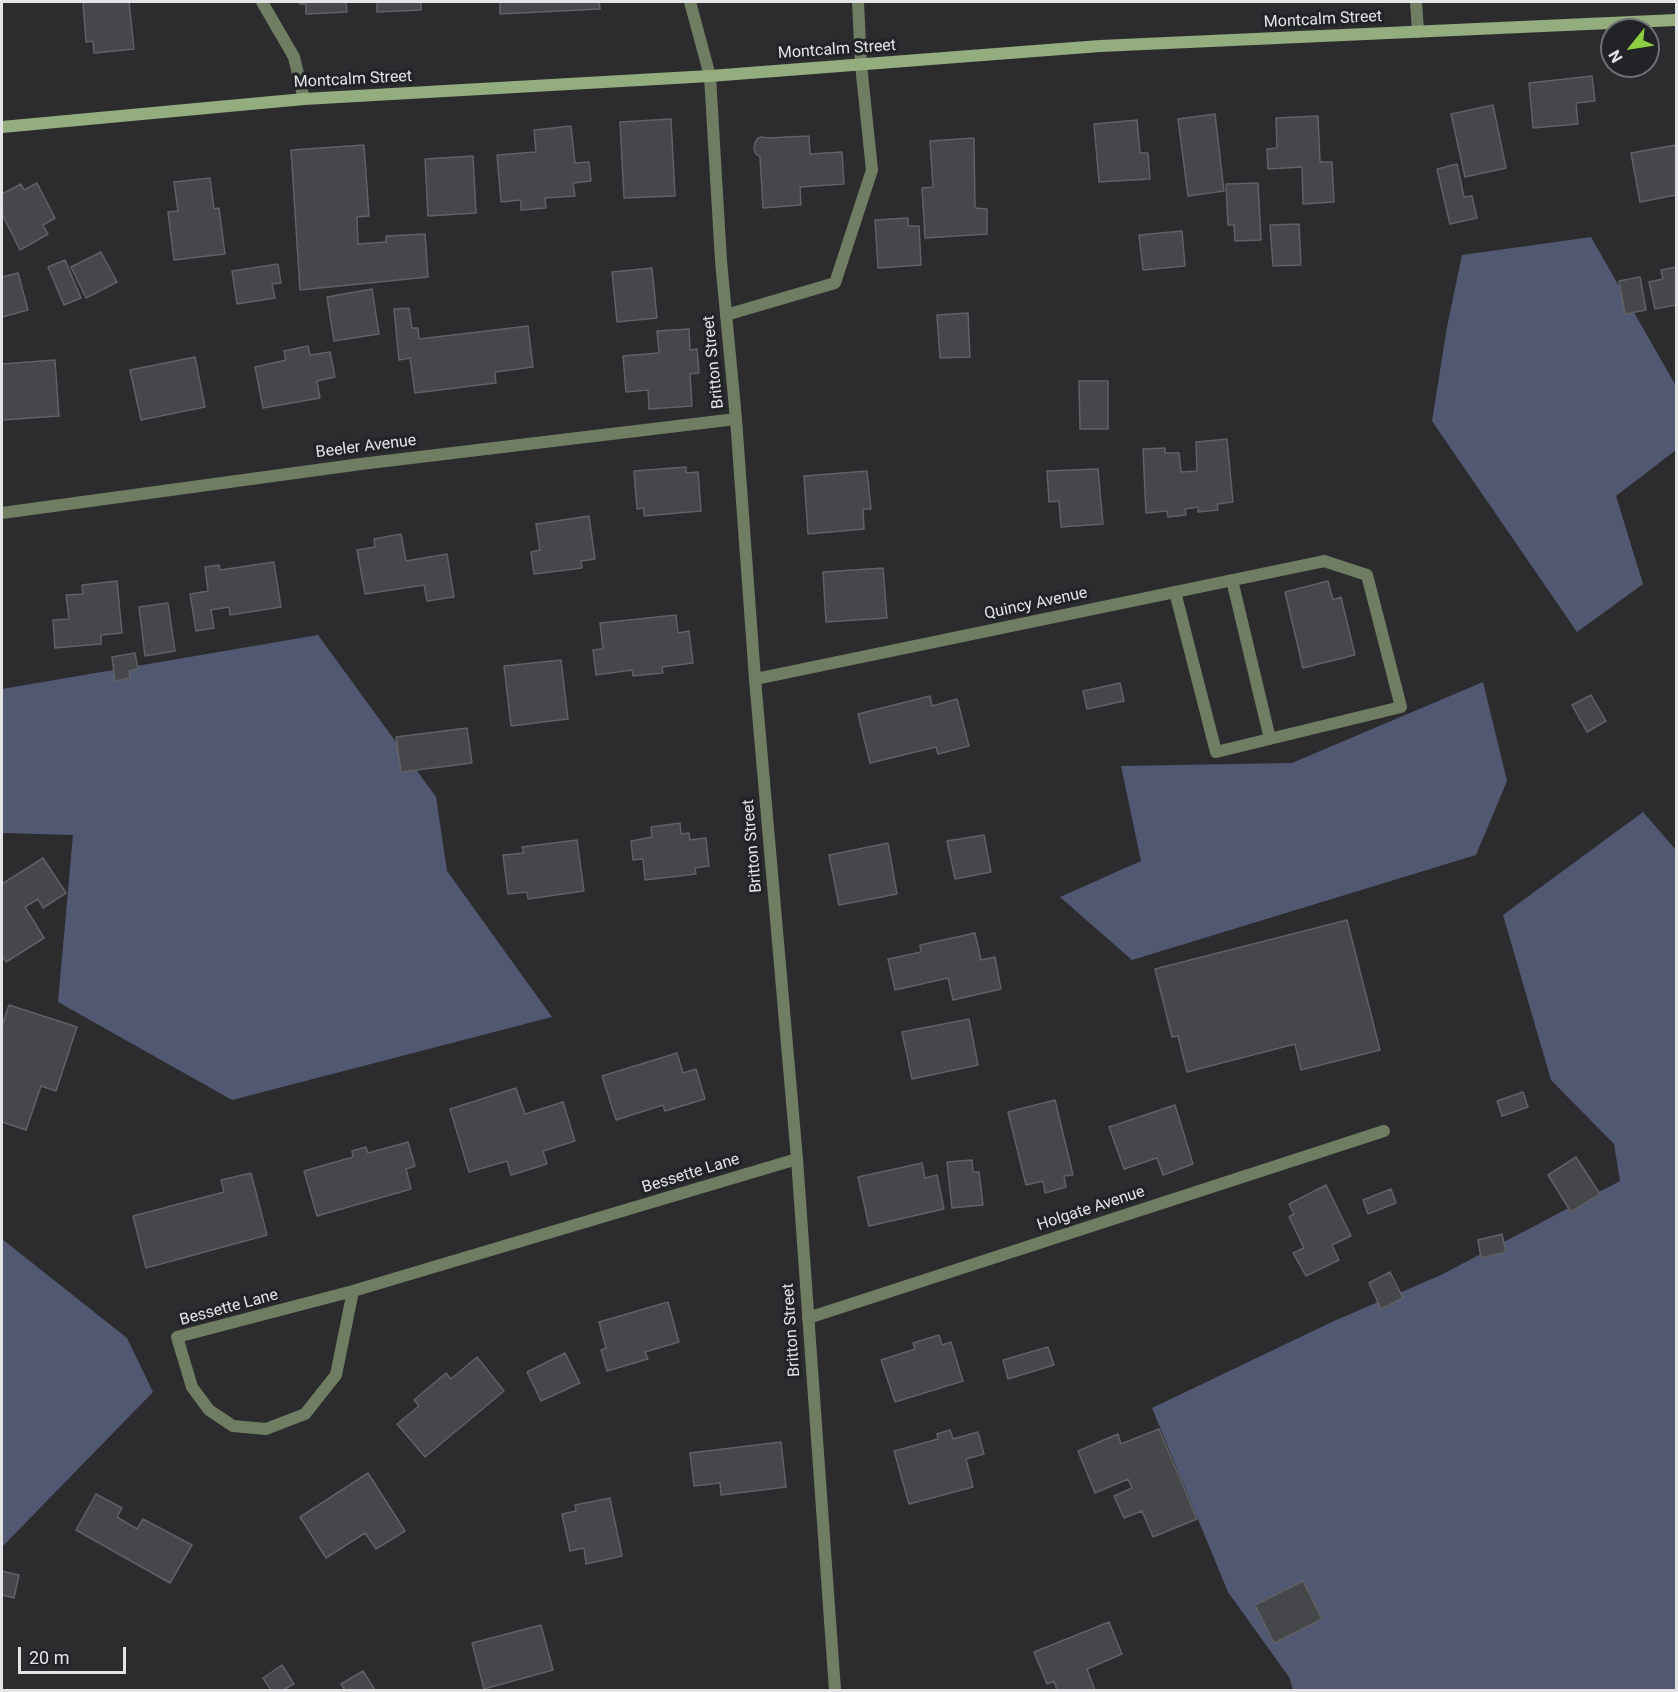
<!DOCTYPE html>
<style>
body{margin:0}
#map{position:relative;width:1678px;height:1692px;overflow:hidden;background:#2c2c2f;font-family:Roboto,sans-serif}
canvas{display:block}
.frame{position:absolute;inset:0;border:3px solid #e3e4e6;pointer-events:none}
.north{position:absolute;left:1600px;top:18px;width:60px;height:60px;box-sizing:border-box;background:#222326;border:2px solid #6f7073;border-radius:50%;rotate:240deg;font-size:16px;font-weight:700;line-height:24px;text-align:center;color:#e3e4e6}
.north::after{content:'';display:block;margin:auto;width:21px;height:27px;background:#8dce44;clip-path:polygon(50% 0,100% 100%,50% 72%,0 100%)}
.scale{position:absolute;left:18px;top:1647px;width:108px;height:27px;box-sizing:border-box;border:3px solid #e3e4e6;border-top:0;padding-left:8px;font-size:18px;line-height:21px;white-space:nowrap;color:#e3e4e6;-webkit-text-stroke:4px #222326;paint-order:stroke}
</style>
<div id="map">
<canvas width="1678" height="1692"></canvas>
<div class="frame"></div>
<div class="north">N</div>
<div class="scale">20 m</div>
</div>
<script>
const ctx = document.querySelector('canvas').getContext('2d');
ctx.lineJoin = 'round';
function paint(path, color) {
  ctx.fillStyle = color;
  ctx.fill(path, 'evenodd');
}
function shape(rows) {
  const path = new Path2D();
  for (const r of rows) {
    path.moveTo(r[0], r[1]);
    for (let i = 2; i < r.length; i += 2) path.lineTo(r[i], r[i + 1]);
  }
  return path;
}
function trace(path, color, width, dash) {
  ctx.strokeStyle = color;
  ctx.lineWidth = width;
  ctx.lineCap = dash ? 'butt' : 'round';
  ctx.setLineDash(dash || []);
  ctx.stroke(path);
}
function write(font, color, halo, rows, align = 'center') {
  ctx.font = font + ' Roboto,sans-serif';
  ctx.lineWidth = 6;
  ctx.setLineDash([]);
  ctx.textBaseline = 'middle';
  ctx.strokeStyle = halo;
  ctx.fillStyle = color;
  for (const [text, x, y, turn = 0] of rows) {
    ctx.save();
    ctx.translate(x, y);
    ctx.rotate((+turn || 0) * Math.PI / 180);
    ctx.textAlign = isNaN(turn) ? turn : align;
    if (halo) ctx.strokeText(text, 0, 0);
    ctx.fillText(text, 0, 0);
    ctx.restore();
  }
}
paint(shape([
 [1591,237,1676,386,1676,450,1616,496,1643,584,1577,632,1432,421,1447,327,1462,255],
 [318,635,436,797,447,871,552,1017,232,1100,58,1002,73,835,2,833,2,689],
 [1483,682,1507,781,1476,855,1132,960,1060,897,1141,861,1121,766,1292,763],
 [1643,812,1676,850,1676,1690,1293,1690,1289,1677,1228,1592,1152,1408,1334,1321,1441,1275,1620,1181,1614,1144,1551,1080,1503,915],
 [2,1239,127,1338,153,1392,2,1547]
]), '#515872');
const building = shape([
 [83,2,129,2,134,49,94,53,93,41,86,42,83,2],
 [300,2,346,2,347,12,306,14,306,4,300,4,300,2],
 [377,2,421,2,421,10,377,12,377,2],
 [500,2,599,2,600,9,500,14,500,2],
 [1592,76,1595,101,1576,103,1578,124,1533,128,1529,83,1592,76],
 [1493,105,1506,168,1465,177,1451,114,1493,105],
 [1215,114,1224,191,1188,196,1178,119,1215,114],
 [1318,116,1320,162,1332,162,1334,202,1303,204,1302,167,1268,169,1267,149,1277,148,1276,118,1318,116],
 [671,119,675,196,624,198,620,122,671,119],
 [1137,120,1140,153,1148,153,1150,179,1099,182,1094,124,1137,120],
 [571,126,575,163,589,162,591,181,573,183,575,196,545,198,546,208,521,210,521,200,501,202,497,155,536,152,534,130,571,126],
 [809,136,810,154,842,152,844,184,800,187,801,205,763,208,760,157,756,154,754,149,755,143,758,138,762,137,768,138,809,136],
 [974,138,975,208,987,209,987,234,925,238,922,188,933,187,930,141,974,138],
 [364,145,369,216,357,217,358,244,386,242,386,236,425,234,428,277,300,290,291,150,364,145],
 [1676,145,1676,195,1640,202,1631,153,1676,145],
 [473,156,476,213,428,216,425,159,473,156],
 [1457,164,1464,197,1472,196,1477,218,1450,224,1437,169,1457,164],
 [210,178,214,209,219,208,225,254,174,260,168,212,178,211,174,182,210,178],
 [37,183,55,218,43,225,48,234,20,250,2,214,2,194,21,184,24,190,37,183],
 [1258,183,1261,240,1235,241,1234,225,1228,225,1226,184,1258,183],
 [908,218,908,226,919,226,921,265,878,268,875,220,908,218],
 [1299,224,1301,265,1273,266,1270,225,1299,224],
 [1182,231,1185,266,1143,270,1139,235,1182,231],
 [101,252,117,282,86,298,71,267,101,252],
 [65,260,81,298,64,305,48,267,65,260],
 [278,264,281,283,272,284,275,298,237,304,232,271,278,264],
 [1676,267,1676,305,1655,309,1649,282,1663,279,1661,270,1676,267],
 [652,268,657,318,617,322,612,272,652,268],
 [18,273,28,310,2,317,2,277,18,273],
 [1640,277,1646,310,1625,314,1619,281,1640,277],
 [372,289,379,334,334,341,327,297,372,289],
 [409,308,412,328,418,328,419,339,528,326,533,367,495,372,496,383,415,393,410,358,399,360,394,309,409,308],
 [968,313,970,357,940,358,937,315,968,313],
 [689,329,690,350,697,349,699,373,690,374,692,406,649,409,648,390,626,392,623,356,659,353,657,331,689,329],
 [308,346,310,355,330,352,335,377,317,381,320,398,263,408,255,367,286,360,284,351,308,346],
 [195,357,205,407,141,420,130,370,195,357],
 [55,360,59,416,2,420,2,364,55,360],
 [1079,381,1108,381,1108,429,1080,429,1079,381],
 [1227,439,1233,502,1217,504,1218,510,1198,512,1198,507,1185,509,1186,515,1168,517,1167,511,1146,513,1143,449,1165,448,1165,453,1179,453,1181,472,1197,471,1196,442,1227,439],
 [686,467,686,473,698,472,701,511,644,516,644,508,637,509,634,471,686,467],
 [1098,469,1103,524,1061,527,1059,501,1049,502,1047,471,1098,469],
 [867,471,871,509,863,509,864,529,808,534,804,476,867,471],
 [589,516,595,559,581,561,582,568,534,574,531,552,540,550,536,524,589,516],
 [401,534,406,561,447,554,454,597,427,601,424,585,365,594,357,550,375,547,374,539,401,534],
 [274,562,281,607,230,615,229,607,211,610,214,628,196,631,190,594,208,591,205,567,219,565,220,570,274,562],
 [883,568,887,618,826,622,823,572,883,568],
 [117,581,122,633,101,635,101,644,55,648,53,620,69,619,66,595,83,594,82,585,117,581],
 [1328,581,1333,600,1341,597,1355,655,1303,668,1285,592,1328,581],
 [168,603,175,651,145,656,139,607,168,603],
 [676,615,678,633,689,631,693,663,662,667,663,673,633,676,632,670,596,675,593,650,603,649,600,623,676,615],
 [135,653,138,669,129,671,130,678,115,681,112,657,135,653],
 [561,660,568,719,511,726,504,666,561,660],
 [1120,683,1124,701,1087,709,1083,691,1120,683],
 [1591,695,1606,721,1587,732,1572,705,1591,695],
 [930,696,932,706,957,699,969,746,938,754,936,747,870,763,858,714,930,696],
 [467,728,472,763,401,772,396,737,467,728],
 [680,823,681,834,689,833,690,840,706,838,709,866,695,868,696,874,645,880,643,859,633,860,631,841,652,837,651,827,680,823],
 [984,835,991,872,955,879,947,841,984,835],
 [577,840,584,891,528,899,527,892,508,894,503,855,524,853,522,847,577,840],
 [888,843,897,894,839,905,829,855,888,843],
 [43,858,66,893,43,908,38,899,25,907,44,938,6,962,2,955,2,884,43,858],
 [1347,920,1380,1050,1301,1070,1295,1044,1187,1072,1178,1036,1172,1037,1155,969,1347,920],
 [975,933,981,960,995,957,1001,989,953,1000,948,978,895,990,888,959,921,952,920,945,975,933],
 [9,1005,77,1027,56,1091,41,1086,26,1130,2,1122,2,1026,9,1005],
 [969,1019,978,1065,912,1079,902,1032,969,1019],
 [677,1053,683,1073,696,1069,705,1099,665,1111,663,1105,616,1120,602,1076,677,1053],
 [516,1088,525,1114,563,1102,575,1141,543,1151,547,1164,511,1175,507,1161,469,1172,450,1109,516,1088],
 [1523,1092,1528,1107,1502,1116,1497,1101,1523,1092],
 [1055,1100,1073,1175,1064,1176,1066,1187,1045,1193,1043,1181,1026,1185,1008,1112,1055,1100],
 [1175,1105,1193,1164,1163,1175,1157,1158,1124,1169,1109,1127,1175,1105],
 [408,1142,415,1166,406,1169,411,1189,317,1216,304,1171,353,1157,352,1151,366,1147,368,1153,408,1142],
 [1576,1157,1600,1194,1571,1212,1548,1175,1576,1157],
 [972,1160,973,1172,979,1172,983,1205,952,1208,947,1162,972,1160],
 [922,1163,925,1178,937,1175,944,1209,869,1226,858,1177,922,1163],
 [251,1173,267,1235,146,1268,133,1216,224,1192,221,1180,251,1173],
 [1326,1185,1351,1236,1332,1245,1339,1260,1306,1276,1293,1253,1304,1248,1289,1217,1294,1214,1289,1204,1326,1185],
 [1391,1189,1396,1203,1368,1214,1363,1200,1391,1189],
 [1502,1234,1506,1252,1481,1258,1478,1240,1502,1234],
 [1390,1272,1403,1298,1381,1309,1369,1283,1390,1272],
 [668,1302,679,1342,645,1352,648,1359,607,1371,601,1350,606,1348,599,1322,668,1302],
 [939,1335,942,1345,951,1342,963,1381,895,1402,881,1360,915,1349,913,1343,939,1335],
 [1048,1347,1054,1365,1008,1379,1003,1360,1048,1347],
 [565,1353,580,1383,541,1401,527,1372,565,1353],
 [477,1357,504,1391,425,1457,397,1424,419,1406,414,1400,446,1373,451,1379,477,1357],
 [1159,1429,1197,1519,1153,1537,1142,1511,1124,1518,1114,1496,1132,1488,1128,1479,1095,1493,1078,1451,1118,1434,1121,1444,1159,1429],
 [950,1430,953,1439,978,1432,984,1454,966,1459,973,1487,909,1504,894,1451,938,1439,937,1434,950,1430],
 [781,1442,786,1487,721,1495,720,1483,694,1486,690,1453,781,1442],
 [368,1473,405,1531,376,1549,365,1533,326,1558,300,1517,368,1473],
 [96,1494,122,1508,117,1517,137,1529,143,1519,192,1545,170,1583,76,1530,96,1494],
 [610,1498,622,1556,586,1564,584,1548,570,1551,562,1514,576,1511,575,1505,610,1498],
 [2,1571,19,1575,14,1598,2,1595,2,1571],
 [1303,1581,1322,1619,1274,1643,1255,1605,1303,1581],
 [1109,1622,1122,1654,1087,1669,1095,1690,1057,1690,1054,1681,1047,1684,1034,1652,1109,1622],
 [541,1625,553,1670,484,1689,472,1643,541,1625],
 [282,1665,294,1684,283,1690,271,1690,263,1678,282,1665],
 [363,1671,375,1690,345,1690,341,1684,363,1671]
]);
paint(building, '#46474b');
trace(building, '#606164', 1.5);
trace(shape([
 [726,315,835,283,872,170,861,65,858,2],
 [1232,580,1270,739],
 [1175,592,1216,752,1401,707,1367,575,1324,561]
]), '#6f7e62', 12);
trace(shape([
 [262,2,294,57,304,99],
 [1416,2,1418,32],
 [2,513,361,464,736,419],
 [755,679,1324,561],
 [353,1291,177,1337,192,1387,209,1410,233,1426,266,1429,305,1414,336,1375,353,1291,797,1159],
 [808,1318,1384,1131]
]), '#6f7e62', 12);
trace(shape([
 [690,2,710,76,721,261,736,419,755,679,797,1159,835,1690]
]), '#6f7e62', 12);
trace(shape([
 [2,127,304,99,710,76,1100,46,1676,20]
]), '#94ad7f', 12);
write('16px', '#e3e4e6', '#222326', [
 ["Montcalm Street",1323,20,-3],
 ["Montcalm Street",837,50,-4],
 ["Montcalm Street",353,80,-3],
 ["Britton Street",714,362,-96],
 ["Beeler Avenue",366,447,-7],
 ["Quincy Avenue",1036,604,-12],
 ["Britton Street",753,846,-95],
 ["Bessette Lane",691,1174,-17],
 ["Holgate Avenue",1091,1209,-18],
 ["Bessette Lane",229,1308,-15],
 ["Britton Street",792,1330,-94]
]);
</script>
